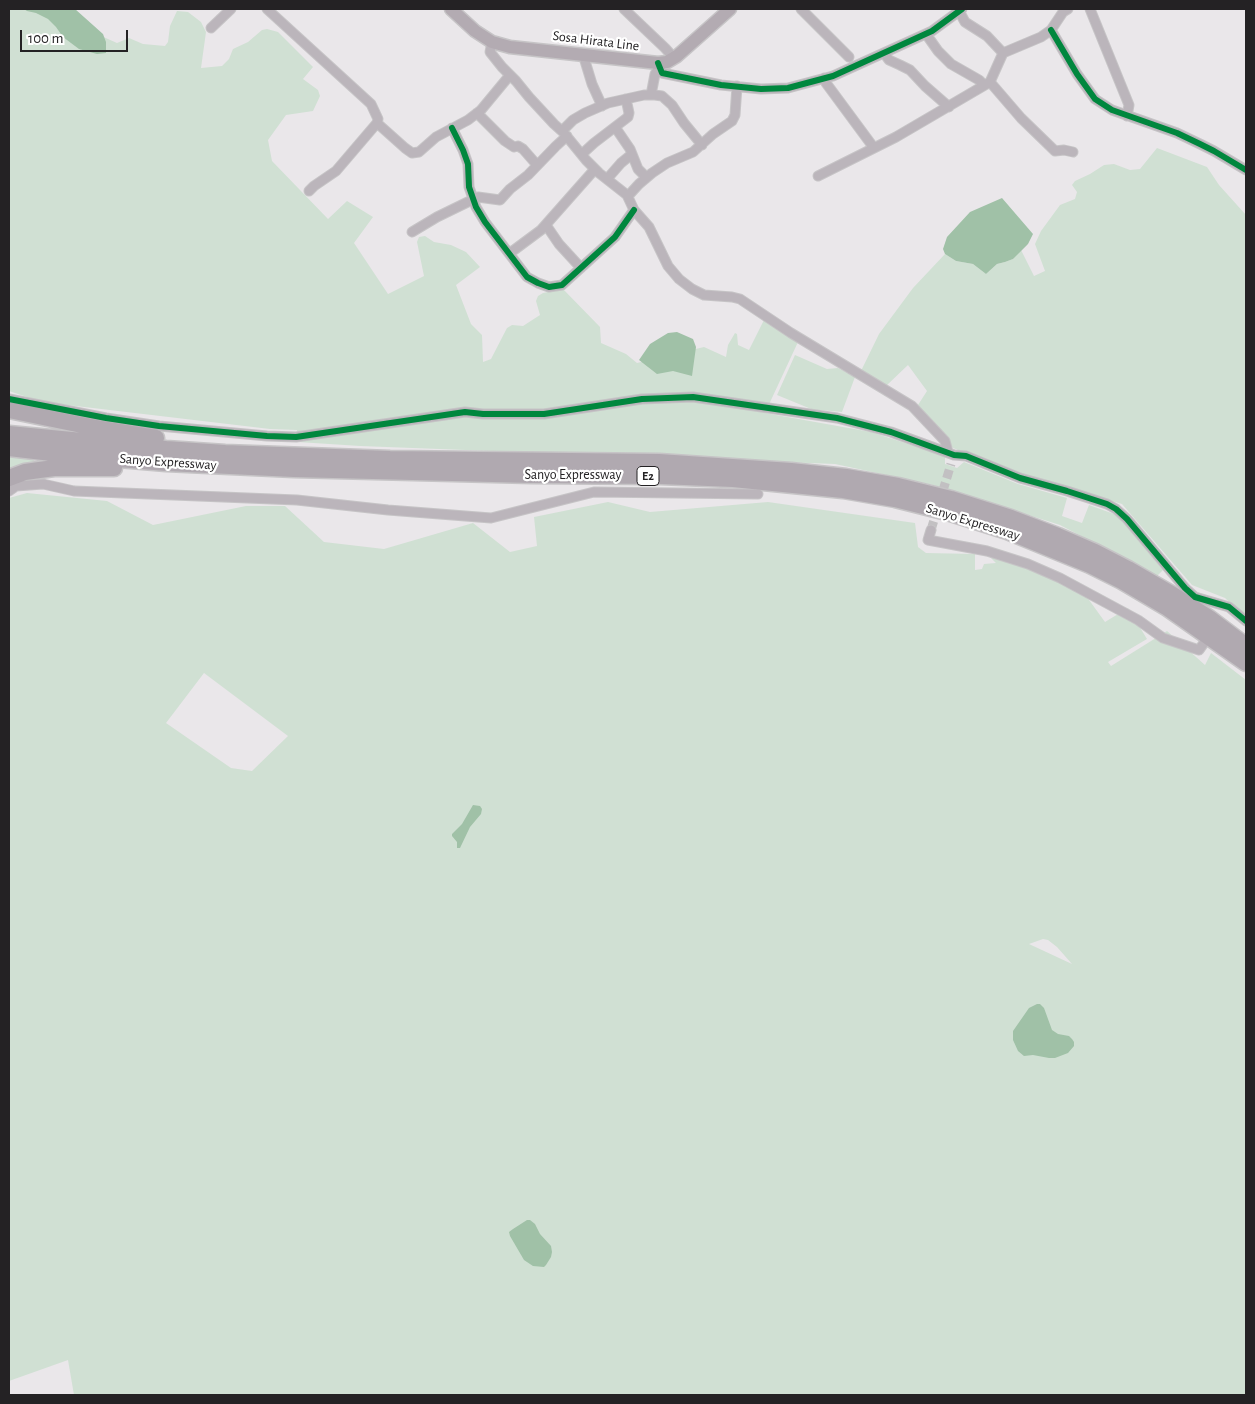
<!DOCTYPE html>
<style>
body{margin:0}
#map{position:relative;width:1255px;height:1404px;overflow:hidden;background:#eae7ea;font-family:"Alegreya Sans",sans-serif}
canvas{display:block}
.frame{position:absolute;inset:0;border:10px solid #242224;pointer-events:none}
.scale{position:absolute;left:20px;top:30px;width:108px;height:22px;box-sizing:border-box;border:2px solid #242224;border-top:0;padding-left:6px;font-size:15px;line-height:18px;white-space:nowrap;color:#242224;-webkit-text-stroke:4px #fff;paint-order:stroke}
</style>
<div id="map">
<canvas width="1255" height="1404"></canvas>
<div class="frame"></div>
<div class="scale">100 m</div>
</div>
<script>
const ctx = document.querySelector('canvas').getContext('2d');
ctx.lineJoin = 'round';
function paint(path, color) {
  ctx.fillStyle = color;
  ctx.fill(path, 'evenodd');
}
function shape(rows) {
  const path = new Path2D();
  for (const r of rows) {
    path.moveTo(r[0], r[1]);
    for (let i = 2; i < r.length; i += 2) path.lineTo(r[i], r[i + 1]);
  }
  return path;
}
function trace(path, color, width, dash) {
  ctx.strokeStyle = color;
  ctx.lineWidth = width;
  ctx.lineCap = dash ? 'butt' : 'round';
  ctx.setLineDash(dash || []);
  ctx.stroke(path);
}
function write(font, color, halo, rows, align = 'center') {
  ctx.font = font + ' "Alegreya Sans",sans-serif';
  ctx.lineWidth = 4.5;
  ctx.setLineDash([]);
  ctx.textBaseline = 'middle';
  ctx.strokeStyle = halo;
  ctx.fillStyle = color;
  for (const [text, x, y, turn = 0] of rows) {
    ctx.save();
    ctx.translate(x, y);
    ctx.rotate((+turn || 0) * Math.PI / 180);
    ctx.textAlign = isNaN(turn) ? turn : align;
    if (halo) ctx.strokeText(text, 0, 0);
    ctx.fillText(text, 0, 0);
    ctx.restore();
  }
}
paint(shape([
 [9,9,40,9,117,43,129,38,143,44,165,46,168,42,170,26,177,11,188,12,201,22,206,32,201,68,222,66,229,59,233,49,248,42,262,30,267,29,278,32,313,67,303,79,318,90,320,96,313,111,286,115,268,140,272,161,328,219,347,201,373,217,354,243,388,294,424,276,417,242,419,237,425,236,434,242,451,245,466,252,480,267,456,285,471,324,482,335,483,362,491,359,507,328,512,325,523,326,540,315,536,301,538,296,543,293,563,289,600,327,601,343,626,354,637,363,704,347,726,357,728,345,735,333,737,334,738,345,749,350,764,320,798,342,765,413,871,432,945,456,945,464,957,468,964,462,1018,484,1067,498,1062,516,1082,523,1089,505,1114,514,1124,522,1163,570,1157,576,1060,525,933,485,835,464,360,446,298,442,297,430,270,429,42,402,9,391],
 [1157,148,1207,167,1219,185,1246,215,1246,618,1225,598,1192,585,1122,504,1016,473,953,448,918,405,927,391,908,365,886,386,861,371,879,334,913,288,945,254,956,261,973,264,986,274,997,264,1005,262,1013,259,1021,250,1034,276,1045,271,1035,244,1041,231,1060,205,1075,199,1077,192,1072,185,1075,181,1090,174,1104,165,1114,164,1130,170,1140,169],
 [795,355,827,369,838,368,855,377,842,412,821,410,816,411,777,395],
 [9,455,34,458,34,463,9,470],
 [27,493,107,501,153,525,246,506,285,506,324,542,384,549,473,523,510,552,537,546,534,517,608,502,650,512,768,502,915,523,918,547,926,553,975,554,975,570,982,569,984,564,996,563,990,557,992,554,1026,565,1084,593,1105,622,1128,608,1147,639,1108,662,1111,666,1167,631,1205,665,1211,653,1246,680,1246,1395,74,1395,68,1360,9,1381,9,498],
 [204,673,288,736,252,771,231,768,166,723],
 [1043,939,1048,940,1057,947,1072,964,1029,944]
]), '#d0e0d3');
paint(shape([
 [24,9,75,9,103,34,106,42,106,53,97,54,79,49,63,37,56,27,48,19,36,13,27,11],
 [1002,198,1033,234,1028,244,1013,259,1005,262,997,264,986,274,973,264,956,261,945,254,943,249,947,237,970,212],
 [677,332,693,339,696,347,692,376,673,371,657,374,639,360,650,344,668,333],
 [473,805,480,806,482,809,481,814,470,827,460,848,457,848,457,842,452,836,452,834,462,824],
 [1037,1004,1040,1004,1044,1008,1052,1030,1058,1034,1069,1036,1072,1039,1074,1042,1074,1046,1068,1053,1055,1058,1049,1058,1033,1055,1024,1056,1018,1051,1013,1040,1013,1031,1029,1008],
 [527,1220,530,1220,535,1224,540,1234,551,1246,552,1252,551,1257,546,1265,544,1267,533,1266,524,1260,510,1236,509,1232,513,1229]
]), '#a0c1a7');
trace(shape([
 [931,530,951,464]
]), '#c2c0c2', 9, [9, 4.5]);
const minor = shape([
 [267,9,371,104,378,119,377,123,336,171,314,186,309,191],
 [624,9,665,48,674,58],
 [801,9,849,57],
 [1090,9,1129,105,1127,116],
 [959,11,965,22,987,36,1003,53],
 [211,28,231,9],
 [1051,30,1077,74,1095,99,1112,110,1177,133,1200,144,1214,151,1246,170],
 [926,34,938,51,951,64,979,80,984,85],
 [492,42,490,52,502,67,516,81,529,97,554,124,564,133,586,160,599,173,627,195,634,210,649,227,668,266,679,279,692,289,704,295,732,297,740,299,791,333,912,406,945,441,948,452],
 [884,53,889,60,900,65,910,70,925,86,949,107],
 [585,55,585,61,592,84,602,106],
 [658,63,662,73,721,85,761,89,788,88,833,76,932,31,962,9],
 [824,78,826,83,874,148],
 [990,82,1021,118,1055,151,1064,150,1073,152],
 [651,95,655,74,659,68],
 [477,113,505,141,514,147,518,146,523,149,537,165],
 [377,123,405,148,412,153,419,152,436,137,468,120,481,110,510,75],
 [615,127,630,149,638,169,646,177],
 [452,128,463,150,468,164,469,187,476,207,485,222,527,277,538,283,549,287,562,285,615,237,634,210],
 [562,131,573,120,585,113,608,103,644,95,655,95,662,96,672,105,684,123,702,145],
 [582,154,594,143,628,117,629,113,626,99],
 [818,176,896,137,990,82,1003,53,1041,37,1051,30,1063,12,1068,9],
 [607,179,621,163,632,154],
 [628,196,639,184,652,173,667,163,693,152,713,134,732,121,735,115,737,86],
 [546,225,559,244,581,268],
 [412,232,437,217,478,197,500,200,510,189,528,175,556,146,567,136],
 [510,253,541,230,595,169],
 [9,399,106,418,159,426,267,436,296,437,465,412,483,414,544,414,642,399,693,397,837,418,891,432,954,455,966,456,1020,478,1067,491,1107,504,1116,509,1127,519,1185,588,1195,597,1229,607,1246,621],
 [9,491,16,486,43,484,74,491,297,500,388,510,491,518,594,492,758,494],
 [931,530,928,540,987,551,1028,564,1060,578,1138,620,1163,638,1199,650,1206,640]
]);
const secondary = shape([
 [451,9,475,31,492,42,510,47,658,63,667,62,677,56,730,9]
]);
const motorway = shape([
 [9,410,101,429,156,438],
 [9,434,166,449,225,453,390,459,659,462,791,471,846,477,898,486,951,499,1011,518,1058,536,1095,552,1128,569,1173,595,1209,618,1246,646],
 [9,448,60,454,166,463,294,469,532,475,660,476,733,479,843,490,895,499,947,512,1007,531,1090,565,1122,581,1166,607,1246,663],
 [9,478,25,472,54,468,114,468]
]);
trace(minor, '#c6c4c6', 11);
trace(secondary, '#c6c4c6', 15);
trace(motorway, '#c6c4c6', 19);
trace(minor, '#bbb5bb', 9);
trace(secondary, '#b3abb2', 12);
trace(motorway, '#b0a9b0', 16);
trace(shape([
 [1051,30,1077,74,1095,99,1112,110,1177,133,1200,144,1214,151,1246,170],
 [658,63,662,73,721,85,761,89,788,88,833,76,932,31,962,9],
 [452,128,463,150,468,164,469,187,476,207,485,222,527,277,538,283,549,287,562,285,615,237,634,210],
 [9,399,106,418,159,426,267,436,296,437,465,412,483,414,544,414,642,399,693,397,837,418,891,432,954,455,966,456,1020,478,1067,491,1107,504,1116,509,1127,519,1185,588,1195,597,1229,607,1246,621]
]), '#00873e', 6);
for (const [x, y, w] of [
 [648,476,22]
]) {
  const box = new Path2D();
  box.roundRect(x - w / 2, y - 9.5, w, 19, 4);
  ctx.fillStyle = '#fff';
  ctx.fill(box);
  trace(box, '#242224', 1);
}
write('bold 12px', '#242224', null, [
 ["E2",648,476]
]);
write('14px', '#242224', '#fff', [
 ["Sosa Hirata Line",596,41,7],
 ["Sanyo Expressway",168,462,4],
 ["Sanyo Expressway",573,475],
 ["Sanyo Expressway",973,522,17]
]);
</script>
